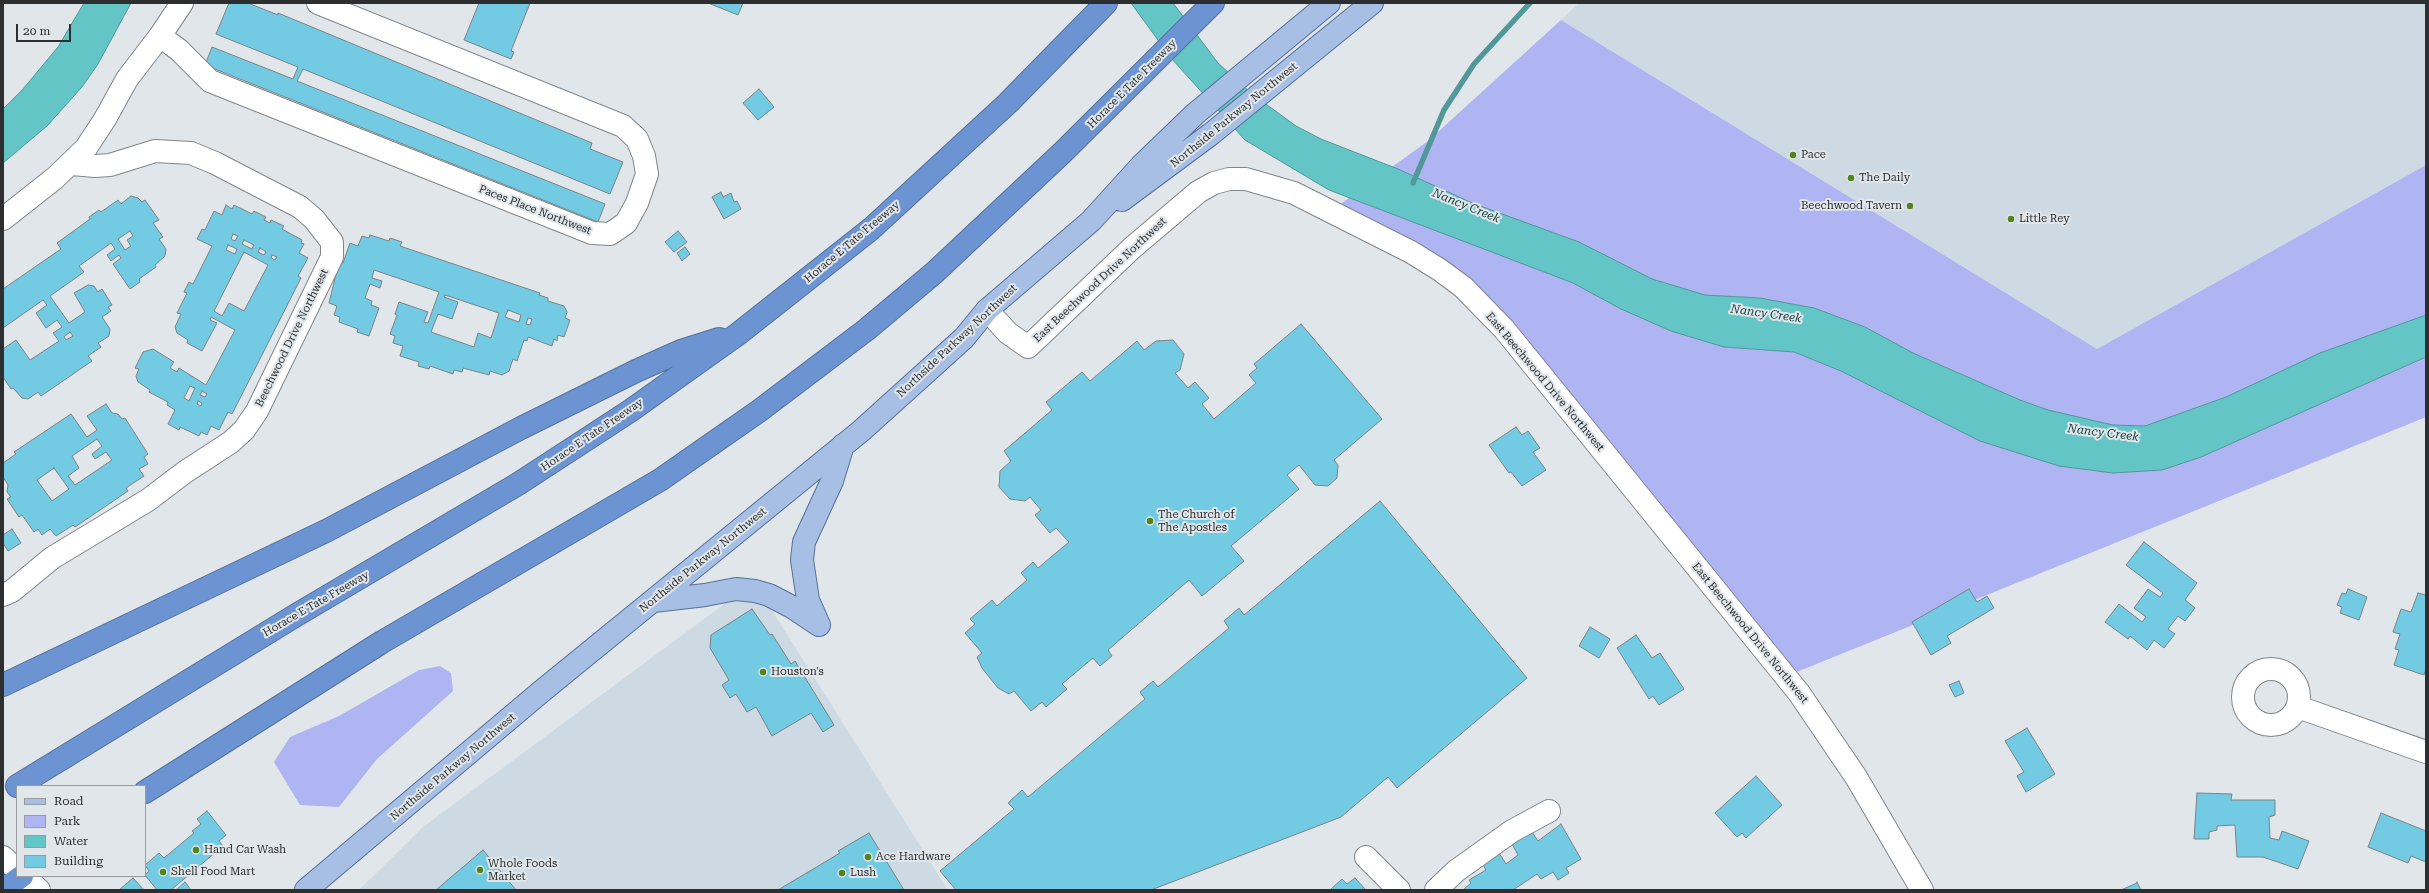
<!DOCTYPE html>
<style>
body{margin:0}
#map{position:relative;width:2429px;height:893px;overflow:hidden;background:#e0e6ea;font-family:"Roboto Serif",serif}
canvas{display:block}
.frame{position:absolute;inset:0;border:4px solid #2c2e30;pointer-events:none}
.legend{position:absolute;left:16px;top:785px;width:130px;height:92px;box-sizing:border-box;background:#e0e6ea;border:1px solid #989ca0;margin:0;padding:5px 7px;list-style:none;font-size:12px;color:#2c2e30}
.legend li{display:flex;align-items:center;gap:8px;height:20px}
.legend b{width:20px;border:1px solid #989ca0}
.scale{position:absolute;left:16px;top:24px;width:55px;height:18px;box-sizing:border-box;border:2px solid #2c2e30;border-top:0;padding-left:5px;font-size:12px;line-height:14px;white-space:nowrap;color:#2c2e30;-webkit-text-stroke:3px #e0e6ea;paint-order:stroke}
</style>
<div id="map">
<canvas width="2429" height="893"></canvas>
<div class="frame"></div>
<ul class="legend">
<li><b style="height:5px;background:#a7bfe5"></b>Road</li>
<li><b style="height:11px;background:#afb4f3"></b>Park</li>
<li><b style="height:11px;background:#63c5c6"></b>Water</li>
<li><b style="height:11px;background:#72cbe3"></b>Building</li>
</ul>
<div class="scale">20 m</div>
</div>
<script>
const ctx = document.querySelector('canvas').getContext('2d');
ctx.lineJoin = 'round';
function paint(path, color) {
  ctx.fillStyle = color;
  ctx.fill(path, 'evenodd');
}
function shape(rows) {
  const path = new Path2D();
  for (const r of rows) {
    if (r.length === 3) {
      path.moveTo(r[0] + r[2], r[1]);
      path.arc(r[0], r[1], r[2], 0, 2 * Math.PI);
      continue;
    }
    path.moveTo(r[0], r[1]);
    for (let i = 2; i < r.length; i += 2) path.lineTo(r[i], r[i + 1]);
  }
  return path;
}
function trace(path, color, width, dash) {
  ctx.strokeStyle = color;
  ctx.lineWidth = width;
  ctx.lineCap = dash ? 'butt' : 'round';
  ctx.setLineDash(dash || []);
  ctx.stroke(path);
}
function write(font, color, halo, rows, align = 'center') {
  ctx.font = font + ' "Roboto Serif",serif';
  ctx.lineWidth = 4;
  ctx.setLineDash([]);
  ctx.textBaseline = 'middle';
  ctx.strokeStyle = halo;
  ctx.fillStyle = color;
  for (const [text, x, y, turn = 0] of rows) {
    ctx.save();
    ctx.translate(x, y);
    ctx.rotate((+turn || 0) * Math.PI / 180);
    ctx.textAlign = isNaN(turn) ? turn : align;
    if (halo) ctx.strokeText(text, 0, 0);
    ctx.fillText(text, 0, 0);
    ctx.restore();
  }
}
paint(shape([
 [1579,3,2426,3,2426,165,2097,349,1561,20],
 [754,582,948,890,359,890,423,827]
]), '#cedae3');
paint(shape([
 [1561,20,2097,349,2426,165,2426,417,1777,680,1521,363,1427,263,1335,208,1428,141],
 [440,666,451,673,453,691,377,759,339,807,300,805,274,762,290,737,339,716,419,670]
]), '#afb4f3');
const water = shape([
 [84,3,131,3,98,64,82,87,47,126,3,163,3,109,23,89,58,47,84,3],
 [1131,3,1173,3,1218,63,1252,94,1296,126,1321,139,1398,169,1472,203,1579,242,1652,279,1705,295,1760,298,1814,308,1865,327,1913,353,2020,400,2048,410,2113,425,2145,426,2226,397,2320,353,2426,315,2426,357,2201,457,2162,470,2113,473,2059,466,1980,441,1841,371,1794,352,1724,347,1671,331,1621,309,1573,283,1329,190,1245,140,1171,58,1131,3]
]);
paint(water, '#63c5c6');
trace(water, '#529899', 1);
trace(shape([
 [1413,183,1444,110,1474,64,1530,3]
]), '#529899', 5.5);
const building = shape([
 [229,3,248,3,278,15,278,13,592,143,590,149,623,162,610,194,303,69,297,81,605,204,598,222,205,65,212,47,293,79,298,67,216,34,229,3],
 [479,3,530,3,511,51,514,52,511,59,464,40,479,3],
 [708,3,743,3,738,15,708,3],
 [759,89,774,107,758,120,743,103,759,89],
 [721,192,723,197,731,193,734,202,737,201,741,209,724,219,712,197,721,192],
 [131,196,138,198,142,202,145,200,159,220,153,223,163,237,159,239,166,249,165,256,155,265,156,267,139,279,140,282,130,289,113,264,121,258,119,255,111,261,107,255,115,249,111,243,79,266,84,272,50,296,69,323,85,312,74,293,88,285,94,286,98,292,102,289,112,305,108,307,111,311,102,317,110,329,109,336,98,343,101,347,88,356,92,361,41,396,38,392,28,399,22,398,13,388,11,389,3,377,3,349,16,340,30,360,59,341,53,333,62,327,57,320,46,328,36,313,47,305,43,300,3,328,3,289,61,249,57,243,90,219,89,217,99,210,101,212,118,200,121,204,131,196],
 [130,231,133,236,127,240,131,246,125,250,118,239,130,231],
 [70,332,73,336,66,340,64,337,70,332],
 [226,205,232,209,234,205,252,214,254,211,266,217,264,220,270,223,271,220,284,226,282,229,302,240,301,243,304,244,299,253,308,258,298,276,301,278,232,414,228,412,219,430,211,426,207,435,201,432,199,436,180,427,179,430,168,424,175,410,167,405,168,402,149,392,150,390,138,382,136,376,139,369,135,368,143,352,153,349,174,362,170,368,177,372,179,368,206,385,235,330,211,317,210,320,217,323,202,351,187,343,188,340,177,333,175,327,181,314,177,313,187,293,184,292,189,282,193,284,212,246,197,239,202,229,205,230,214,211,222,215,226,205],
 [233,234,238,236,235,241,231,239,233,234],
 [244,240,254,245,252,249,242,244,244,240],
 [228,245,237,249,235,254,226,250,228,245],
 [260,248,266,252,264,255,258,252,260,248],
 [244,252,268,265,244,311,229,303,222,316,214,311,244,252],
 [272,255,277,257,275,260,271,258,272,255],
 [190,386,195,388,189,401,184,398,190,386],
 [202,391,207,394,205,397,200,395,202,391],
 [198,401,202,403,201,406,197,404,198,401],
 [678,231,687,242,674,252,665,242,678,231],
 [370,235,389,241,390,238,402,242,400,246,540,293,539,295,548,298,548,301,564,306,567,312,565,318,570,320,564,337,558,335,557,341,554,339,552,346,528,337,527,341,524,340,517,361,513,359,509,371,502,375,490,371,489,375,463,368,462,372,454,370,453,374,430,366,429,369,418,366,419,362,400,356,403,346,393,343,395,336,390,334,397,315,395,314,399,302,428,312,424,322,428,323,439,292,374,270,372,278,382,281,380,288,370,284,365,298,372,301,371,305,379,308,369,336,357,332,358,329,339,322,340,317,334,315,337,306,329,303,339,262,343,263,350,243,358,246,362,236,369,238,370,235],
 [445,295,499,313,491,338,478,333,474,347,431,332,438,314,452,319,458,302,444,297,445,295],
 [508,310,521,315,519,322,505,317,508,310],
 [528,318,532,319,530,325,526,324,528,318],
 [685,247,690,254,682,261,677,253,685,247],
 [1301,324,1382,419,1334,460,1338,465,1337,478,1328,486,1315,485,1299,465,1287,475,1299,489,1231,546,1244,561,1202,596,1189,580,1108,650,1112,656,1100,666,1093,658,1062,684,1067,689,1046,707,1042,702,1031,711,1014,691,1009,694,998,688,982,668,977,657,982,653,965,633,975,624,970,619,992,600,997,606,1027,580,1021,573,1033,562,1038,568,1069,542,1056,528,1050,533,1035,515,1041,510,1030,497,1025,501,1010,499,999,487,1000,471,1011,461,1004,451,1052,410,1046,402,1082,372,1090,381,1137,341,1144,350,1156,341,1173,340,1184,354,1180,370,1175,373,1188,388,1195,382,1209,398,1202,404,1214,419,1256,383,1249,375,1257,368,1254,364,1301,324],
 [106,404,112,413,118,414,122,419,125,418,148,454,144,457,148,464,139,469,144,476,126,488,128,491,75,527,73,525,56,536,50,529,42,535,38,529,34,532,22,515,19,517,7,499,11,497,7,492,8,485,3,477,3,463,16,454,14,452,71,414,87,437,97,430,87,416,106,404],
 [97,439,102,446,92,454,95,459,106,452,112,460,75,485,68,476,79,468,72,456,97,439],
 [54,468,69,489,52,501,37,480,54,468],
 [1516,427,1522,435,1528,431,1540,448,1533,452,1546,470,1522,486,1511,472,1509,473,1489,445,1516,427],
 [1380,501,1527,678,1397,788,1388,777,1341,817,1151,890,956,890,940,871,1014,809,1008,803,1022,790,1028,797,1145,699,1140,692,1153,681,1158,687,1229,628,1224,621,1239,608,1244,615,1380,501],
 [12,529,21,543,8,551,3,543,3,535,12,529],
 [2144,542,2197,583,2185,600,2195,608,2185,621,2178,616,2168,629,2175,634,2164,648,2154,640,2147,650,2130,636,2128,639,2105,622,2119,604,2142,622,2146,617,2134,608,2148,589,2160,597,2163,593,2126,565,2144,542],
 [1969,589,1977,602,1987,596,1994,608,1947,636,1951,643,1931,655,1912,622,1969,589],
 [2348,589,2367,597,2359,620,2340,613,2342,607,2337,605,2342,593,2346,594,2348,589],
 [2418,593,2426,595,2426,669,2424,675,2394,665,2399,650,2395,649,2400,634,2393,632,2401,609,2411,612,2418,593],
 [752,609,770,635,772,634,791,664,795,661,834,725,823,732,811,713,772,736,756,707,747,712,736,694,730,698,722,685,729,680,710,648,711,635,752,609],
 [1590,627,1610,639,1599,658,1579,646,1590,627],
 [1636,635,1652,658,1660,653,1684,689,1659,705,1653,696,1649,699,1617,648,1636,635],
 [1959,681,1964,693,1955,697,1949,685,1959,681],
 [2027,728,2055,774,2026,792,2017,776,2024,772,2005,741,2027,728],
 [1756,776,1782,805,1746,838,1742,833,1737,837,1715,813,1756,776],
 [2197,793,2232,794,2231,800,2275,800,2275,815,2269,817,2270,838,2279,840,2282,831,2309,841,2298,869,2263,857,2237,857,2235,825,2217,826,2217,830,2209,832,2209,839,2194,839,2197,793],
 [207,811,226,835,219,841,223,846,171,890,157,890,145,875,149,871,145,865,159,853,164,858,194,833,192,831,201,824,197,819,207,811],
 [2381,813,2426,831,2426,862,2411,856,2408,863,2368,847,2381,813],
 [1561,824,1581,859,1566,868,1569,873,1558,880,1553,872,1541,879,1537,874,1513,890,1463,890,1471,883,1469,880,1486,870,1482,863,1499,853,1506,864,1518,855,1512,844,1532,832,1538,841,1561,824],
 [869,833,904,890,778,890,840,853,838,851,869,833],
 [483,850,516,890,436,890,483,850],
 [133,878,144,890,119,890,133,878],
 [1355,878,1366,890,1330,890,1342,879,1347,884,1355,878],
 [185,882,191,890,176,890,185,882],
 [2137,882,2141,890,2121,890,2137,883,2137,882]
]);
paint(building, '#72cbe3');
trace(building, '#7c8385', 1);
const minor = shape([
 [160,36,179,50,210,81,592,233,610,234,626,223,637,203,647,174,644,156,637,139,623,126,318,3],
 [3,219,55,178,86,148,105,119,127,79,160,36,182,3],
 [987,310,1008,333,1028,347,1132,248,1198,192,1214,183,1229,179,1246,179,1294,193,1411,252,1440,270,1463,287,1504,329,1799,693,1856,777,1922,890],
 [3,595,12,591,52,558,148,500,185,472,231,442,244,430,257,411,332,257,332,242,314,219,300,207,215,163,191,153,155,151,110,165,95,166,72,164],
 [2271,697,28],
 [2298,707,2426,752],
 [1366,857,1399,890],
 [1436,890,1456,871,1512,831,1549,811]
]);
const tertiary = shape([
 [3,857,17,870],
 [24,876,39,890]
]);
const primary = shape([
 [1122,200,1211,134,1372,3],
 [654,601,705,595,736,589,755,591,769,595,792,607,819,625],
 [819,625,808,600,802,560,804,542,832,481,843,445],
 [306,890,542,691,861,431,964,338,987,310,1091,221,1141,166,1195,114,1329,3]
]);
const motorway = shape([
 [3,685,326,531,521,428,636,371,681,351,719,339],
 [17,786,298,614,518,484,630,411,738,334,871,229,1008,103,1106,3],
 [145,792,382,642,660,480,759,411,866,330,934,273,1062,153,1213,3],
 [3,890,22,876]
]);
trace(minor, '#818689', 24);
trace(tertiary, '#818689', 24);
trace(primary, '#56709a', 24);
trace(motorway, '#56709a', 24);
trace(minor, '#fff', 22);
trace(tertiary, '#fff', 22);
trace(primary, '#a7bfe5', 22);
trace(motorway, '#6c94d3', 22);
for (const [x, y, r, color] of [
 [1793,155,4,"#51851b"],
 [1851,178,4,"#51851b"],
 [1910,206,4,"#51851b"],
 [2011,219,4,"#51851b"],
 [1150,521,4,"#51851b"],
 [763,672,4,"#51851b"],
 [196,850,4,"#51851b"],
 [868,857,4,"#51851b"],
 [480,870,4,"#51851b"],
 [163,872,4,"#51851b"],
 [842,873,4,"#51851b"]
]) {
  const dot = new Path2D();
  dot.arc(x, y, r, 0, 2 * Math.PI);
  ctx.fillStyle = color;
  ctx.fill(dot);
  trace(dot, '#e0e6ea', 1.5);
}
write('11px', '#2c2e30', '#e0e6ea', [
 ["Horace E Tate Freeway",1132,84,-45],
 ["Northside Parkway Northwest",1234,115,-39],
 ["Paces Place Northwest",535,210,21],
 ["Horace E Tate Freeway",852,242,-40],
 ["East Beechwood Drive Northwest",1100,280,-43],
 ["Beechwood Drive Northwest",292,338,-64],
 ["Northside Parkway Northwest",957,341,-43],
 ["East Beechwood Drive Northwest",1545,382,50],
 ["Horace E Tate Freeway",592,435,-34],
 ["Northside Parkway Northwest",703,560,-39],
 ["Horace E Tate Freeway",316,604,-30],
 ["East Beechwood Drive Northwest",1750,633,51],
 ["Northside Parkway Northwest",453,767,-40]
]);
write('11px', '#2c2e30', '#e0e6ea', [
 ["Pace",1801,155],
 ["The Daily",1859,178],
 ["Beechwood Tavern",1902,206,"right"],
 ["Little Rey",2019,219],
 ["The Church of",1158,515],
 ["The Apostles",1158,528],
 ["Houston's",771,672],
 ["Hand Car Wash",204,850],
 ["Ace Hardware",876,857],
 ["Whole Foods",488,864],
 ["Market",488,877],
 ["Shell Food Mart",171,872],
 ["Lush",850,873]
], 'left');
write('italic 12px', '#144243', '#e0e6ea', [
 ["Nancy Creek",1466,206,22],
 ["Nancy Creek",1766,314,8],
 ["Nancy Creek",2103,433,7]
]);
</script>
